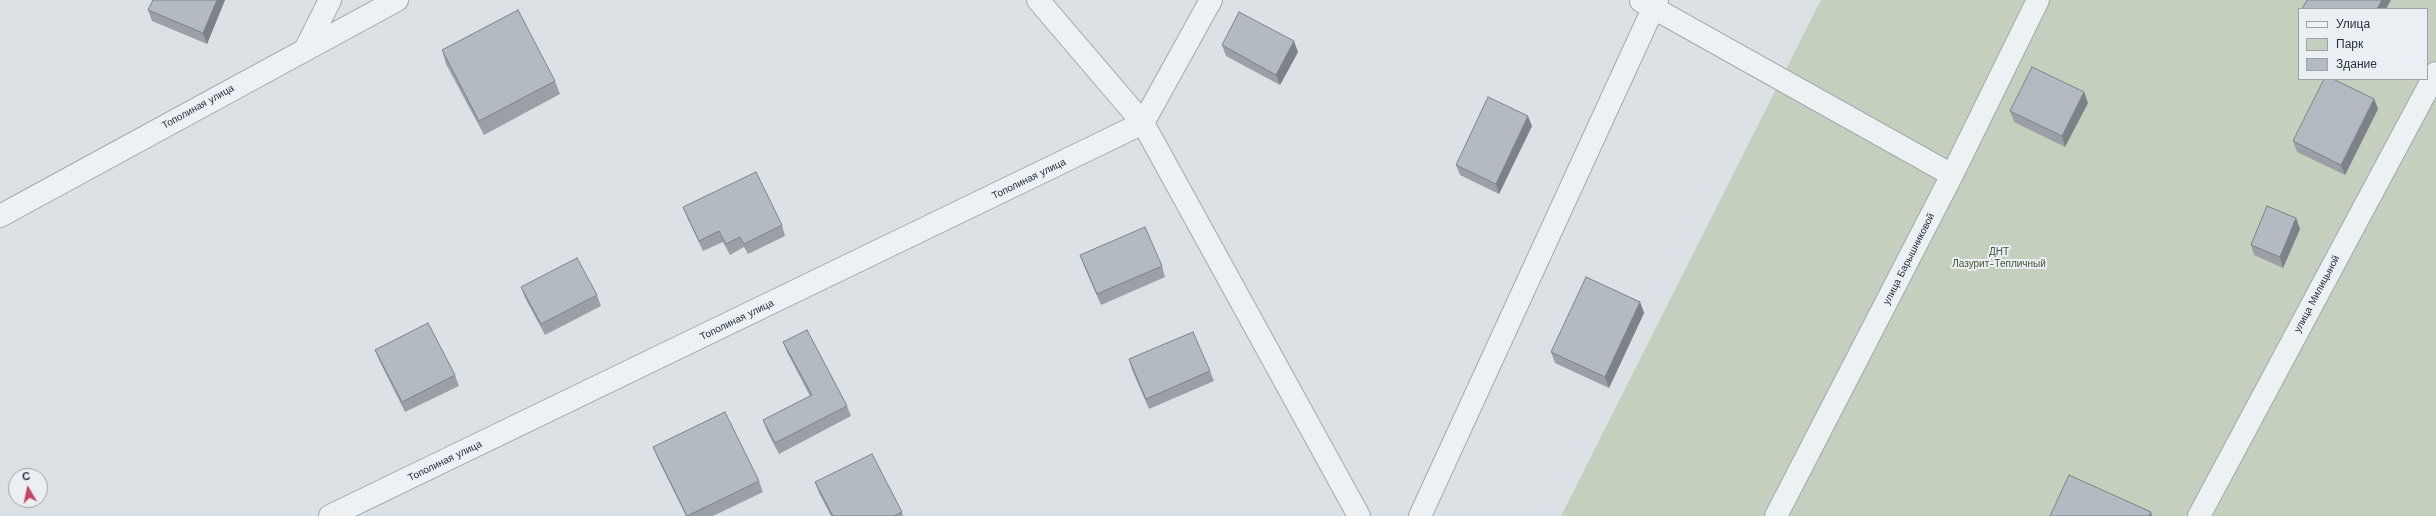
<!DOCTYPE html>
<meta charset="utf-8">
<style>
body{margin:0}
#map{position:relative;width:2436px;height:516px;overflow:hidden;background:#dce1e5;font-family:"Work Sans",sans-serif}
canvas{display:block}
.legend{position:absolute;left:2298px;top:8px;width:130px;height:72px;box-sizing:border-box;background:#ebeff3;border:1px solid #9da3a9;margin:0;padding:5px 7px;list-style:none;font-size:12px;color:#27303b}
.legend li{display:flex;align-items:center;gap:8px;height:20px}
.legend b{width:20px;border:1px solid #9da3a9}
.north{position:absolute;left:8px;top:468px;width:40px;height:40px;box-sizing:border-box;background:#ebeff3;border:1px solid #9da3a9;border-radius:50%;rotate:351deg;font-size:11px;font-weight:700;line-height:16px;text-align:center;color:#27303b}
.north::after{content:'';display:block;margin:auto;width:14px;height:18px;background:#c64565;clip-path:polygon(50% 0,100% 100%,50% 72%,0 100%)}
</style>
<div id="map">
<canvas width="2436" height="516"></canvas>
<ul class="legend">
<li><b style="height:5px;background:#eef1f4"></b>Улица</li>
<li><b style="height:11px;background:#c4cfbe"></b>Парк</li>
<li><b style="height:11px;background:#b4bac2"></b>Здание</li>
</ul>
<div class="north">С</div>
</div>
<script>
const ctx = document.querySelector('canvas').getContext('2d');
ctx.lineJoin = 'round';
function paint(path, color) {
  ctx.fillStyle = color;
  ctx.fill(path, 'evenodd');
}
function shape(rows) {
  const path = new Path2D();
  for (const r of rows) {
    path.moveTo(r[0], r[1]);
    for (let i = 2; i < r.length; i += 2) path.lineTo(r[i], r[i + 1]);
  }
  return path;
}
function trace(path, color, width, dash) {
  ctx.strokeStyle = color;
  ctx.lineWidth = width;
  ctx.lineCap = dash ? 'butt' : 'round';
  ctx.setLineDash(dash || []);
  ctx.stroke(path);
}
function write(font, color, halo, rows, align = 'center') {
  ctx.font = font + ' "Work Sans",sans-serif';
  ctx.lineWidth = 4;
  ctx.setLineDash([]);
  ctx.textBaseline = 'middle';
  ctx.strokeStyle = halo;
  ctx.fillStyle = color;
  for (const [text, x, y, turn = 0] of rows) {
    ctx.save();
    ctx.translate(x, y);
    ctx.rotate((+turn || 0) * Math.PI / 180);
    ctx.textAlign = isNaN(turn) ? turn : align;
    if (halo) ctx.strokeText(text, 0, 0);
    ctx.fillText(text, 0, 0);
    ctx.restore();
  }
}
paint(shape([
 [1821,0,2436,0,2436,516,1561,516],
 [2299,9,2427,9,2427,79,2299,79]
]), '#c4cfbe');
const minor = shape([
 [1038,0,1143,123,1359,516],
 [1641,1,1952,175],
 [306,48,330,0],
 [1143,123,1211,0],
 [0,216,397,0],
 [330,516,1143,123],
 [1420,516,1657,0],
 [1776,516,1952,175,2038,0],
 [2199,516,2436,73]
]);
trace(minor, '#a2a8af', 24);
trace(minor, '#eef1f4', 22);
paint(shape([
 [153,0,225,0,207,44,152,21,148,10],
 [1222,45,1298,52,1280,85,1226,56],
 [442,50,555,81,560,94,484,135,446,64],
 [2084,92,2088,103,2065,147,2014,122,2010,111],
 [2374,99,2378,109,2345,175,2297,152,2293,141],
 [1532,126,1499,194,1460,175,1456,165],
 [683,207,782,225,785,236,748,254,744,247,730,255,723,242,703,251,687,217],
 [2296,218,2300,229,2283,268,2254,255,2251,245],
 [1080,255,1162,266,1165,277,1101,305,1084,266],
 [521,287,597,295,601,306,545,335,525,298],
 [1640,302,1644,313,1609,388,1555,363,1551,352],
 [783,342,847,406,851,416,779,454,767,431,763,420,810,396,787,352],
 [375,350,455,375,459,386,405,412,379,360],
 [1129,359,1210,371,1214,381,1149,409,1132,370],
 [653,447,759,481,763,492,713,516,686,516,657,457],
 [815,482,902,512,903,516,831,516,819,493]
]), '#9ba0a7');
paint(shape([
 [217,0,225,0,207,44,203,33],
 [2382,0,2391,0,2386,9,2377,9],
 [1294,41,1298,52,1280,85,1276,75],
 [2084,92,2088,103,2065,147,2062,136],
 [2374,99,2378,109,2345,175,2341,165],
 [1528,116,1532,126,1499,194,1496,184],
 [2296,218,2300,229,2283,268,2280,257],
 [1640,302,1644,313,1609,388,1605,377],
 [2151,512,2152,516,2149,516]
]), '#7e8288');
const building = shape([
 [153,0,217,0,203,33,148,10,153,0],
 [2307,0,2382,0,2377,9,2302,9,2307,0],
 [518,10,555,81,479,121,442,50,518,10],
 [1239,12,1294,41,1276,75,1222,45,1239,12],
 [2032,67,2084,92,2062,136,2010,111,2032,67],
 [2324,79,2333,79,2374,99,2341,165,2293,141,2324,79],
 [1488,97,1528,116,1496,184,1456,165,1488,97],
 [756,172,782,225,744,244,740,237,726,244,719,231,699,241,683,207,756,172],
 [2267,206,2296,218,2280,257,2251,245,2267,206],
 [1145,227,1162,266,1097,294,1080,255,1145,227],
 [577,258,597,295,541,324,521,287,577,258],
 [1586,277,1640,302,1605,377,1551,352,1586,277],
 [428,323,455,375,402,402,375,350,428,323],
 [807,330,847,406,775,443,763,420,812,395,783,342,807,330],
 [1193,332,1210,371,1146,399,1129,359,1193,332],
 [725,412,759,481,687,516,653,447,725,412],
 [872,454,902,512,894,516,833,516,815,482,872,454],
 [2069,475,2151,512,2149,516,2050,516,2069,475]
]);
paint(building, '#b4bac2');
trace(building, '#7e8288', 1);
write('10px', '#27303b', '#ebeff3', [
 ["Тополиная улица",198,107,-29],
 ["Тополиная улица",1029,179,-26],
 ["улица Барышниковой",1909,259,-63],
 ["улица Милицыной",2317,294,-62],
 ["Тополиная улица",737,320,-26],
 ["Тополиная улица",445,461,-26]
]);
write('10px', '#3e5635', '#ebeff3', [
 ["ДНТ",1999,252],
 ["Лазурит-Тепличный",1999,264]
]);
</script>
